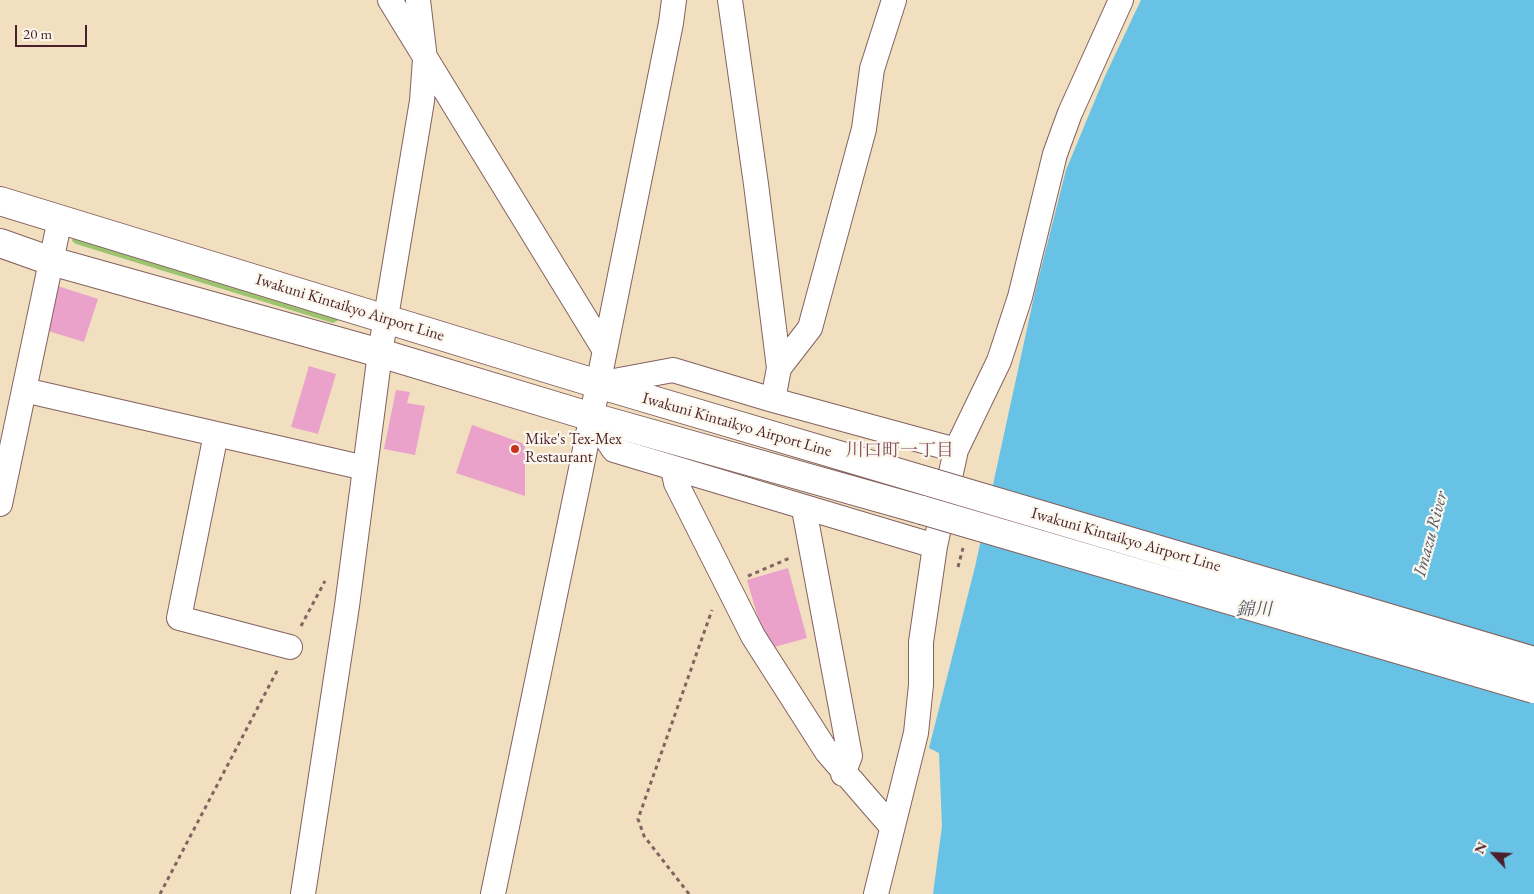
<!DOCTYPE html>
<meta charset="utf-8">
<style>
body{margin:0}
#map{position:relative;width:1534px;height:894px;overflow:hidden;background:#f1dfc0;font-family:"EB Garamond",serif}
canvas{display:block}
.north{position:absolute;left:1469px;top:829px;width:50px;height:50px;-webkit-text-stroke:4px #fbf7ec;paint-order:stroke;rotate:295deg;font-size:14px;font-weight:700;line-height:20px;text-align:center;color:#4a1f2b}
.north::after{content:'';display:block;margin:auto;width:18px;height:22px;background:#4a1f2b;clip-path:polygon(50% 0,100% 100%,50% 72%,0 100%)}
.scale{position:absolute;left:15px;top:25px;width:72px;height:22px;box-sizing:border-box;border:2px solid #4a1f2b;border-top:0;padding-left:6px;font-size:15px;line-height:18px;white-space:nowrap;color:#4a1f2b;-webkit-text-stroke:4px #fbf7ec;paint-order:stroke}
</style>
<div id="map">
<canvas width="1534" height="894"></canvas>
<div class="north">N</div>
<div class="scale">20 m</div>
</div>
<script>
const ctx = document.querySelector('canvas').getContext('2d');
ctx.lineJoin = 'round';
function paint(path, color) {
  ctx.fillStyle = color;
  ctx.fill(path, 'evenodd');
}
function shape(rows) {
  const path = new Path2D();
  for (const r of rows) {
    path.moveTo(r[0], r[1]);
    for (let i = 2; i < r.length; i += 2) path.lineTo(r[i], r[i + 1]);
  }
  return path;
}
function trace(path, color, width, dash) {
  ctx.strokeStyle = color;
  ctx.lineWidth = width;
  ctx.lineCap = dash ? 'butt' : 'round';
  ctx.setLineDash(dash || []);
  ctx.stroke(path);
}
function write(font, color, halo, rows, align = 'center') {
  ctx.font = font + ' "EB Garamond","Noto Serif JP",serif';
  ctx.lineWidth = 4.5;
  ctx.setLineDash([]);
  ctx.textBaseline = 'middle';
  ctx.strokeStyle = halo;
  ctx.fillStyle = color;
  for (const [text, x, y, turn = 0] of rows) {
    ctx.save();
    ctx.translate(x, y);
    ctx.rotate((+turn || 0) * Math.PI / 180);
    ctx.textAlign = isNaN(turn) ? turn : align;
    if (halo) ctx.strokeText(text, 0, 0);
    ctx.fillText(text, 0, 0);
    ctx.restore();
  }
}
paint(shape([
 [73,237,340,314,339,320,333,323,76,244,72,241]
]), '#9cc36f');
paint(shape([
 [1141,0,1534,0,1534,894,933,894,942,826,939,753,929,748,975,567,1035,292,1066,170,1105,76]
]), '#68c2e6');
paint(shape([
 [58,286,98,299,84,342,45,330],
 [309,366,336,374,318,434,291,427],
 [396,390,410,392,407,403,425,406,415,455,384,449],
 [472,425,525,444,525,496,456,473],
 [788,568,807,638,767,649,747,580]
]), '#eba2ca');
const minor = shape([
 [390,0,604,349],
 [730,0,756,184,779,368,773,400],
 [779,368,810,328,864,129,872,69,894,0],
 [598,384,673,370,773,400,956,450],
 [24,390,365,468],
 [592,417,614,450,935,546],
 [216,434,179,618,290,647],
 [673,469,676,483,753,636,827,752,892,827],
 [0,504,60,219],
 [804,509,850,756,843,774],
 [303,894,347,606,380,353,422,101,425,59,418,0],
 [493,894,579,479,671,23,674,0],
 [876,894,916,733,921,685,921,642,935,546,956,450,999,361,1020,297,1055,154,1070,113,1121,0]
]);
const secondary = shape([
 [0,201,598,384,933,483],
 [0,243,51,261,380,353,592,417,922,510]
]);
trace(minor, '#84625f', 26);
trace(secondary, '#84625f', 30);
trace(shape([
 [958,567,963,548],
 [748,576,790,558],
 [301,626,325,581],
 [160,894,278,669],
 [689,894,644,836,638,819,712,610]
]), '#84625f', 3, [4, 4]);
trace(minor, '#fff', 24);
trace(secondary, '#fff', 28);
const secondaryBridge = shape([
 [933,483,1534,661],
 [922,510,1534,689]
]);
trace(secondaryBridge, '#84625f', 30, []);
trace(secondaryBridge, '#fff', 28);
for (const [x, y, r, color] of [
 [515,449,5,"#c8321e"]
]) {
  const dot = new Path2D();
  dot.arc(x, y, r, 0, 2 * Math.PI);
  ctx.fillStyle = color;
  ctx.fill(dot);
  trace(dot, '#fbf7ec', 2);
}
write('16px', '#4a1f2b', '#fbf7ec', [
 ["Iwakuni Kintaikyo Airport Line",350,308,17],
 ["Iwakuni Kintaikyo Airport Line",737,425,16],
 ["Iwakuni Kintaikyo Airport Line",1126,540,16]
]);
write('16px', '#4a1f2b', '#fbf7ec', [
 ["Mike's Tex-Mex",525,440],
 ["Restaurant",525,458]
], 'left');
write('18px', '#824d63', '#fbf7ec', [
 ["川口町一丁目",900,451]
]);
write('italic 18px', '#54586c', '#fbf7ec', [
 ["Imazu River",1431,534,-75],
 ["錦川",1254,610]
]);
</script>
